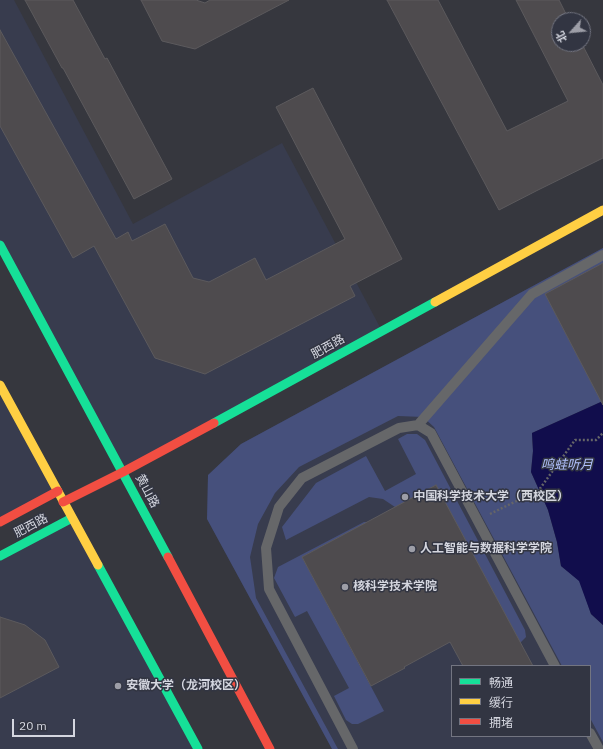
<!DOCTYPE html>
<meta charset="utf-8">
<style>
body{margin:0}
#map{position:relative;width:603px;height:749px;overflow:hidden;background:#36373e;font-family:"IBM Plex Sans","Noto Sans SC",sans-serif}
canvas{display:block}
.legend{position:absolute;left:451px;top:665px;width:140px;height:72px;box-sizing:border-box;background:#323542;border:1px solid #737581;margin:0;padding:5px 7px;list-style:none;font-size:12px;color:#d4d6df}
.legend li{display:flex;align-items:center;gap:8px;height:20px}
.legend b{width:20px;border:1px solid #737581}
.north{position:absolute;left:551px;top:12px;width:40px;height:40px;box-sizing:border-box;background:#323542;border:1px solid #737581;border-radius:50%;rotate:243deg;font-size:11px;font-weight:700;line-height:16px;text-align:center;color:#d4d6df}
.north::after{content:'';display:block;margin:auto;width:14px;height:18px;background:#9d9ea7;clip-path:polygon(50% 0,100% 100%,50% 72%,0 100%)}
.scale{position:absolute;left:12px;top:719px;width:63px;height:18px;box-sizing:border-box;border:2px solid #d4d6df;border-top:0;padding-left:5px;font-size:12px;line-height:14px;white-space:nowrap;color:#d4d6df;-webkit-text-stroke:3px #323542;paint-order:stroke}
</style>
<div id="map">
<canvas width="603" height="749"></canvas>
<ul class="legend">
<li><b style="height:5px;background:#16e098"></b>畅通</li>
<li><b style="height:5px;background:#ffcf43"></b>缓行</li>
<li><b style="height:5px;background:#f24e42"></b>拥堵</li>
</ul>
<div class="north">北</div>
<div class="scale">20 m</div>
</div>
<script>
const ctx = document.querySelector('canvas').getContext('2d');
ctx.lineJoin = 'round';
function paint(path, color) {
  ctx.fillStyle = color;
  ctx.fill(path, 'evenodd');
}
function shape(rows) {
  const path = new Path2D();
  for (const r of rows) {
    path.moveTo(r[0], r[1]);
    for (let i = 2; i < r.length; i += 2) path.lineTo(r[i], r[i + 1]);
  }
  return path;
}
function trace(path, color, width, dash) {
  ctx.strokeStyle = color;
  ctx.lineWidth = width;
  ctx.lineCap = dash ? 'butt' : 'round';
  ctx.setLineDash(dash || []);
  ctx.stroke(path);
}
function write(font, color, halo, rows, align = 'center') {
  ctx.font = font + ' "IBM Plex Sans","Noto Sans SC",sans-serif';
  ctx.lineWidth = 3;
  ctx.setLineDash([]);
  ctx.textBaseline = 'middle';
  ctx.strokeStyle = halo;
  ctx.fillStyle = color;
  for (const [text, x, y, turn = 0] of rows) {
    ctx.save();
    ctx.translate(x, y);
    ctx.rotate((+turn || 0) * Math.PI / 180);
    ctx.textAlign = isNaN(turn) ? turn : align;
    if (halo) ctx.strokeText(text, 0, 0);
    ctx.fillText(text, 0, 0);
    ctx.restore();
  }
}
paint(shape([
 [0,0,14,0,133,224,282,143,382,331,123,472,0,245],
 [603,248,603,749,332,749,207,519,208,475,241,444],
 [452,666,590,666,590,736,452,736],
 [0,385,58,491,0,522],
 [72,518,197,749,0,749,0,556]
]), '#383c4e');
paint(shape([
 [603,248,603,401,532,433,533,451,531,472,548,510,557,542,561,566,580,581,591,614,603,625,603,742,590,718,590,666,562,666,434,427,423,417,398,416,299,467,275,493,258,524,250,557,256,598,338,749,332,749,207,519,208,475,241,444],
 [407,434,417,434,425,440,525,630,526,637,520,643,395,507,383,499,369,497,286,540,282,527,316,483,366,456,385,491,416,474,398,439],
 [364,522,368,522,302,557,384,711,358,724,352,724,346,720,334,696,349,688,307,611,295,617,274,578,278,567]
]), '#46507c');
paint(shape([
 [603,401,603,625,591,614,579,581,561,566,557,542,548,510,531,472,533,451,532,433]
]), '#110d4c');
const building = shape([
 [25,0,73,0,105,59,107,58,172,179,134,199,63,68,62,68,25,0],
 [141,0,196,0,205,3,210,0,289,0,195,49,162,41,141,0],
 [387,0,438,0,507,131,568,101,516,0,559,0,569,20,559,20,559,44,582,44,603,85,603,158,538,190,499,210,387,0],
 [0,30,116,239,128,232,132,241,165,224,193,278,209,282,255,258,266,280,345,239,276,107,313,88,402,259,350,286,355,296,205,374,155,358,94,246,73,258,0,126,0,30],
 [603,263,603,405,545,294,603,263],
 [436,485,533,666,463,666,450,642,404,667,405,668,371,686,302,557,436,485],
 [0,617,25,625,45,640,59,667,0,698,0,617]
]);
paint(building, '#4e4b4e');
trace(building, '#5c5a5d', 1);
trace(shape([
 [490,514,539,490,575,440,596,440,603,433]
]), '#656568', 2.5, [2, 2]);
trace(shape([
 [418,425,532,294,603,255],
 [590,733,599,749],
 [353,749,269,589,266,548,279,507,302,478,399,428,418,425,431,433,555,666]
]), '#666769', 10);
trace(shape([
 [0,245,168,557],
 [214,423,435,302],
 [0,556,72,518],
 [98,565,198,749]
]), '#16e098', 9);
trace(shape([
 [435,302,603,210],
 [0,385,98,565]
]), '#ffcf43', 9);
trace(shape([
 [63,502,123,472,214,423],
 [0,522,58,491],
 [168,557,270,749]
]), '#f24e42', 9);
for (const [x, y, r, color] of [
 [405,497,4,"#9d9ea7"],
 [412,549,4,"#9d9ea7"],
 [345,587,4,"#9d9ea7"],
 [118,686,4,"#9d9ea7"]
]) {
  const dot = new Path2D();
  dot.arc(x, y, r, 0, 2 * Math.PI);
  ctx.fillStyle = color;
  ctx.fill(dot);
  trace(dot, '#323542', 1.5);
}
write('12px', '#d4d6df', '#323542', [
 ["肥西路",328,347,-29],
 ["黄山路",147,491,62],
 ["肥西路",31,526,-28]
]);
write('bold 12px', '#d4d6df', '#323542', [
 ["中国科学技术大学（西校区）",413,497],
 ["人工智能与数据科学学院",420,549],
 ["核科学技术学院",353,587],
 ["安徽大学（龙河校区）",126,686]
], 'left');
write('italic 13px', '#b0c0fc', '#323542', [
 ["鸣蛙听月",567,465]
]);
</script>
